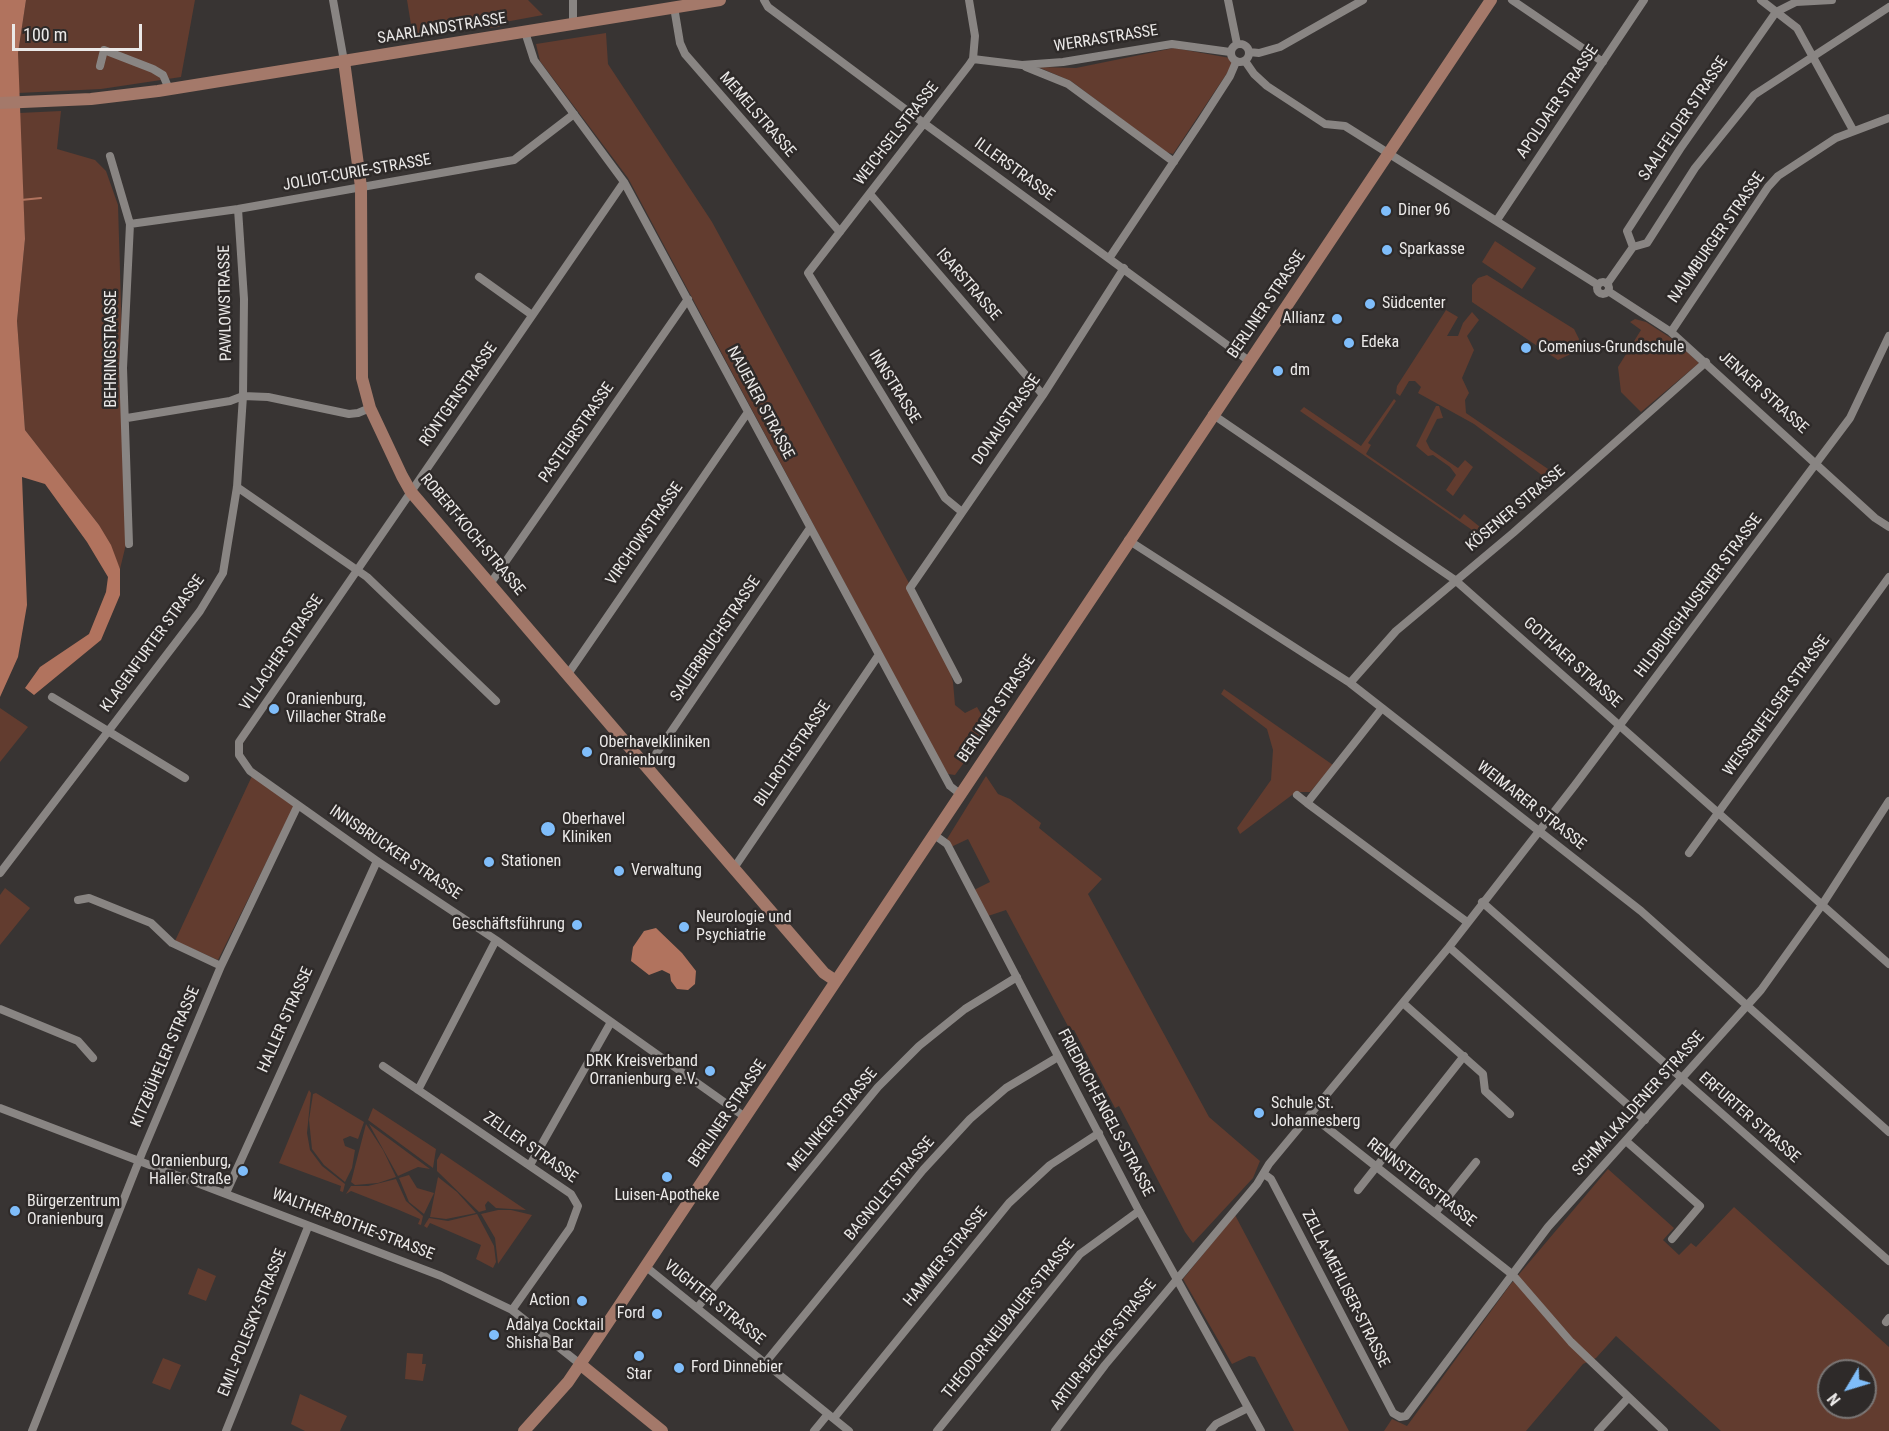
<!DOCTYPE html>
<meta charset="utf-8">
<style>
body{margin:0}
#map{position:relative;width:1889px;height:1431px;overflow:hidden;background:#383433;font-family:"Roboto Condensed",sans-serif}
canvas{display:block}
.north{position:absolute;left:1817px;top:1359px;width:60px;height:60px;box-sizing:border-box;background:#2e2a29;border:2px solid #7a7675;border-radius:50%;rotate:232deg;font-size:16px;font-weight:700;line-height:24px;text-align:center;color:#ebe9e8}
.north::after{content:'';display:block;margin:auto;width:21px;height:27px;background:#7fbdfa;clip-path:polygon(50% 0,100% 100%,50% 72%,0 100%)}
.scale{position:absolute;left:12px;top:24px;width:130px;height:27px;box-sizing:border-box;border:3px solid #ebe9e8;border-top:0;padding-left:8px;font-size:18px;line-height:21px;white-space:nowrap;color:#ebe9e8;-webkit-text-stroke:4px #2e2a29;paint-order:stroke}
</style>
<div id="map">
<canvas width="1889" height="1431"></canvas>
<div class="north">N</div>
<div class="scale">100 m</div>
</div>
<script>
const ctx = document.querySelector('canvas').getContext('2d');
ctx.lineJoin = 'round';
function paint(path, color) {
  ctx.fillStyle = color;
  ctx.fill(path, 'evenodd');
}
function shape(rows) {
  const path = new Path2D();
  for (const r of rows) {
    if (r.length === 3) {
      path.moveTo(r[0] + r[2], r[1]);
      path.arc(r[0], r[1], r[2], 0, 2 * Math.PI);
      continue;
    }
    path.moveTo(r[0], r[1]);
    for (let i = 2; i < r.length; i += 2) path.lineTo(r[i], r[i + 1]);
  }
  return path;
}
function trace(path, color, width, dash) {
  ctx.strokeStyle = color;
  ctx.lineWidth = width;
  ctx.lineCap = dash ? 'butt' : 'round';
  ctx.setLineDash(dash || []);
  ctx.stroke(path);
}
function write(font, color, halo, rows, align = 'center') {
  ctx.font = font + ' "Roboto Condensed",sans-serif';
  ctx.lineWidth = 5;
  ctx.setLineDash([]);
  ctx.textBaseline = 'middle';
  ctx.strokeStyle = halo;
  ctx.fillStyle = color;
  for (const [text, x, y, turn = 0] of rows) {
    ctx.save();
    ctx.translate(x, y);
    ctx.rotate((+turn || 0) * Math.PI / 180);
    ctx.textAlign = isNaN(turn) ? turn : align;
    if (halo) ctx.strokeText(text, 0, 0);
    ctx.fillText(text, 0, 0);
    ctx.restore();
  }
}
paint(shape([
 [26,0,195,0,181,77,101,89,18,93,18,53],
 [407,0,528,0,543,15,505,22,499,27,489,28,485,25,413,37],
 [606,33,608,64,712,222,952,662,950,671,953,682,955,705,965,713,977,707,989,728,955,775,948,774,940,761,628,178,540,61,536,44],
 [1174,48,1230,58,1233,64,1173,154,1166,152,1071,81,1038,67,1076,68],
 [61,111,57,149,95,160,106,171,118,205,128,536,120,569,99,525,25,430,17,321,25,239,19,113],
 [1495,241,1536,268,1522,289,1482,262],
 [1487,275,1574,329,1579,339,1575,352,1558,360,1472,302,1472,285,1478,278],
 [1446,310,1458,317,1447,336,1458,336,1463,323,1472,312,1479,320,1467,336,1474,350,1462,378,1469,393,1465,400,1466,413,1551,471,1547,479,1474,424,1418,393,1421,387,1415,381,1409,381,1400,396,1396,393,1397,386],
 [1635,319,1646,322,1674,340,1699,363,1641,412,1621,392,1618,367,1641,330,1630,322],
 [1394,399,1396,401,1368,443,1371,445,1366,454,1460,519,1464,514,1480,527,1475,532,1300,411,1304,407,1361,446],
 [1436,406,1439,406,1443,418,1437,419,1426,441,1430,449,1458,468,1465,460,1473,467,1453,496,1446,490,1456,475,1450,467,1433,455,1428,456,1416,446],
 [1224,689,1333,765,1310,792,1296,792,1240,834,1237,828,1271,780,1273,750,1267,729,1221,694],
 [0,708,28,727,0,762],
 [252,776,294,806,218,960,175,941],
 [986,776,998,794,1010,799,1041,823,1039,828,1102,879,1088,894,1209,1117,1260,1161,1253,1178,1193,1243,1185,1232,1119,1106,1115,1108,1074,1030,1070,1030,1006,910,988,916,974,890,990,882,968,839,951,847,947,839],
 [5,888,30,908,0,945,0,895],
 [309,1090,311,1093,307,1133,310,1150,322,1166,345,1184,343,1192,340,1191,341,1186,279,1163],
 [316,1093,364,1122,358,1139,350,1136,343,1139,345,1146,355,1150,352,1168,345,1182,324,1165,312,1149,309,1120,313,1094],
 [373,1108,436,1149,433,1168,368,1120],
 [366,1124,383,1150,396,1177,378,1183,355,1185,351,1182],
 [369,1124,430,1169,418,1167,398,1176],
 [441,1153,443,1154,526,1210,496,1208,488,1201,485,1205,486,1210,479,1212,437,1171,437,1160],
 [1608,1169,1674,1228,1663,1240,1679,1255,1691,1243,1696,1247,1734,1207,1889,1347,1889,1431,1721,1431,1616,1336,1596,1358,1583,1364,1526,1431,1384,1431,1392,1419,1407,1426,1510,1285],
 [1829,1371,1865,1371,1865,1407,1829,1407],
 [409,1175,417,1188,434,1193,424,1214,409,1202,399,1178],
 [438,1177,457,1192,476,1213,446,1219,430,1217],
 [396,1179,406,1201,423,1216,421,1225,418,1224,420,1219,399,1210,351,1191,346,1194,351,1186,368,1186],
 [498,1210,511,1210,532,1215,498,1264,495,1238,481,1214],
 [477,1214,494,1246,496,1262,493,1268,476,1259,481,1245,430,1223,427,1228,424,1226,429,1218,448,1221],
 [1235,1215,1349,1431,1294,1431,1255,1357,1249,1356,1232,1364,1183,1279],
 [198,1268,216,1276,206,1301,188,1294],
 [407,1353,423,1354,422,1364,426,1364,423,1381,405,1379],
 [163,1358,181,1365,170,1390,152,1383],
 [300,1394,347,1416,340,1431,305,1431,291,1424]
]), '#623c2f');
paint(shape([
 [0,0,26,0,18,53,25,239,17,321,25,430,99,525,111,545,120,569,120,595,101,640,34,695,25,688,40,667,89,634,106,592,108,577,87,542,45,484,22,477,27,605,18,657,0,697],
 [656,928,682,953,696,971,695,984,688,990,677,989,671,981,670,974,662,970,649,975,631,961,633,947,644,931]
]), '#b1735e');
trace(shape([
 [21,200,41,198]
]), '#b1735e', 2);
trace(shape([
 [333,0,344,61],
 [764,0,768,7,925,124,1249,361],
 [1228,0,1237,44],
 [1512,0,1603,62],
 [1761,0,1797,28,1853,130],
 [674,7,680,43,685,54,840,232],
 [573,24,573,0],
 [525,32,534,60,624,182,950,786,960,794],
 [1240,53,9],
 [1249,52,1259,53,1280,47,1363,0],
 [973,59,1022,65,1063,62,1172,44,1230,52],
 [1245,61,1254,74,1267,86,1325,124,1345,126,1598,285],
 [100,66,104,50,153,69,163,75,169,89],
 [1026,67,1068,84,1174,162],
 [110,156,130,224,123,368,129,544],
 [624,182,239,742,239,755,250,771,377,861,496,940,745,1117],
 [870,194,1043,395],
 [1497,220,1644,0],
 [130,224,238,209,514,160,574,114],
 [1633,247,1627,231,1680,149,1776,12,1796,2,1832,0],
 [1110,257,1201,121,1230,76,1236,62],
 [479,277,532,315],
 [1603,288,6],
 [1607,284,1633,247,1647,243,1695,168,1754,95,1889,7],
 [1608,291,1671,332,1875,518,1889,527],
 [1671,332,1768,187,1778,176,1836,138,1889,118],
 [1212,414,1455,580,1889,964],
 [127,418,230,401,243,396,268,397,349,414,358,413,370,408],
 [237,487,367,577,496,701],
 [962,512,945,498,808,273,969,65,973,59,975,36,969,0],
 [1128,540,1350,683,1382,708,1641,911,1889,1132],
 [490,584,688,299],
 [568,674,748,412],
 [958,680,910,588,1043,395,1124,268],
 [1350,683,1396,631,1513,533,1706,362],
 [52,697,185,778],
 [647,767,810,528],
 [1297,795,1307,803,1382,708],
 [1307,803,1467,922],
 [933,834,947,844,1139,1211,1261,1431],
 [1689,853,1889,577],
 [734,868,878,656],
 [0,873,200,611,223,573,237,487,243,396,244,299,238,209],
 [78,900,89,898,151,923,172,943,221,966],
 [1482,902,1889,1261],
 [1449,947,1645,1120],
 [1403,1003,1483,1074,1485,1091,1510,1114],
 [0,1009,78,1041,93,1058],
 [383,1066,571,1194,578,1206,570,1228,512,1310],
 [418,1090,496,940],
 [0,1108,441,1276,512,1310,580,1364],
 [1311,1115,1513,1275,1571,1342,1664,1431],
 [1626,1141,1700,1206,1672,1239],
 [530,1165,611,1022],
 [1264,1174,1271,1179,1393,1413,1400,1417,1406,1416,1548,1227,1761,990,1822,905,1889,801],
 [1358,1190,1464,1056],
 [226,1193,377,861],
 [1435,1213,1476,1162],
 [645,1266,849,1431],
 [697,1308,878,1087,919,1046,965,1009,1017,977],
 [1886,1322,1889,1318],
 [765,1363,923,1170,970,1119,1006,1088,1058,1057],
 [834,1418,1009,1203,1050,1165,1099,1133],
 [32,1431,142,1153,221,966,298,805],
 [226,1431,308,1227],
 [814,1431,828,1414],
 [937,1431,1080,1254,1139,1211],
 [1055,1431,1105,1365,1257,1184,1269,1164,1449,947,1575,785,1850,418,1889,336],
 [1210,1431,1216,1424,1248,1408],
 [1598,1431,1628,1398]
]), '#898583', 8);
trace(shape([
 [344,61,361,187,362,378,370,408,402,476,411,492,662,785,824,973,836,981],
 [0,103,91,99,158,91,720,0],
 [580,1364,662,1431],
 [524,1431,568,1382,591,1348,1491,0]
]), '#a4796a', 12);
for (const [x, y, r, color] of [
 [1386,211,6,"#7fbdfa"],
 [1387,250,6,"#7fbdfa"],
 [1370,304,6,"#7fbdfa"],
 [1337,319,6,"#7fbdfa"],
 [1349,343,6,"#7fbdfa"],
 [1526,348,6,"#7fbdfa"],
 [1278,371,6,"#7fbdfa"],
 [274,709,6,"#7fbdfa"],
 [587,752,6,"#7fbdfa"],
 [548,829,8,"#7fbdfa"],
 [489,862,6,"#7fbdfa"],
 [619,871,6,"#7fbdfa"],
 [577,925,6,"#7fbdfa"],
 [684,927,6,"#7fbdfa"],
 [710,1071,6,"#7fbdfa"],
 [1259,1113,6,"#7fbdfa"],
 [243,1171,6,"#7fbdfa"],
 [667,1177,6,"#7fbdfa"],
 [15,1211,6,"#7fbdfa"],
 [582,1301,6,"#7fbdfa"],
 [657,1314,6,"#7fbdfa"],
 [494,1335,6,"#7fbdfa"],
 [639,1356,6,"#7fbdfa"],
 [679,1368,6,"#7fbdfa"]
]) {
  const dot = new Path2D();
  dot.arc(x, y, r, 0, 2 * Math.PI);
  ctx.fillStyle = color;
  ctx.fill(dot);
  trace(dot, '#2e2a29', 2);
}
write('16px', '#ebe9e8', '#2e2a29', [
 ["SAARLANDSTRASSE",442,29,-9],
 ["WERRASTRASSE",1106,39,-9],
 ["APOLDAER STRASSE",1558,102,-56],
 ["MEMELSTRASSE",757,115,49],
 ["SAALFELDER STRASSE",1684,119,-56],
 ["WEICHSELSTRASSE",897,134,-52],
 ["ILLERSTRASSE",1014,170,36],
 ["JOLIOT-CURIE-STRASSE",357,173,-10],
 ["NAUMBURGER STRASSE",1717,238,-55],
 ["ISARSTRASSE",968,285,49],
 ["PAWLOWSTRASSE",226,303,-91],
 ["BERLINER STRASSE",1267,305,-56],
 ["BEHRINGSTRASSE",112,349,-90],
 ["INNSTRASSE",894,387,58],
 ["JENAER STRASSE",1763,393,42],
 ["RÖNTGENSTRASSE",459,395,-55],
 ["NAUENER STRASSE",760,403,62],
 ["DONAUSTRASSE",1007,420,-55],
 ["PASTEURSTRASSE",577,433,-55],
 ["KÖSENER STRASSE",1516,509,-40],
 ["VIRCHOWSTRASSE",645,534,-55],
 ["ROBERT-KOCH-STRASSE",472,535,50],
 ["HILDBURGHAUSENER STRASSE",1699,596,-53],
 ["SAUERBRUCHSTRASSE",716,639,-56],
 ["KLAGENFURTER STRASSE",153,644,-54],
 ["VILLACHER STRASSE",282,653,-56],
 ["GOTHAER STRASSE",1572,663,42],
 ["WEISSENFELSER STRASSE",1777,706,-54],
 ["BERLINER STRASSE",997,709,-56],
 ["BILLROTHSTRASSE",793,754,-56],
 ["WEIMARER STRASSE",1531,806,38],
 ["INNSBRUCKER STRASSE",395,853,34],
 ["HALLER STRASSE",286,1020,-66],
 ["KITZBÜHELER STRASSE",166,1057,-67],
 ["SCHMALKALDENER STRASSE",1639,1104,-48],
 ["FRIEDRICH-ENGELS-STRASSE",1105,1113,62],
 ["BERLINER STRASSE",728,1114,-56],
 ["ERFURTER STRASSE",1749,1118,41],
 ["MELNIKER STRASSE",833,1120,-50],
 ["ZELLER STRASSE",530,1148,35],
 ["RENNSTEIGSTRASSE",1421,1183,38],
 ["BAGNOLETSTRASSE",890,1189,-50],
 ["WALTHER-BOTHE-STRASSE",353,1225,21],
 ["HAMMER STRASSE",946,1257,-51],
 ["ZELLA-MEHLISER-STRASSE",1345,1289,63],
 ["VUGHTER STRASSE",714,1303,39],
 ["THEODOR-NEUBAUER-STRASSE",1009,1319,-51],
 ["EMIL-POLESKY-STRASSE",253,1323,-68],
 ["ARTUR-BECKER-STRASSE",1104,1345,-52]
]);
write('16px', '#ebe9e8', '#2e2a29', [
 ["Diner 96",1398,211],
 ["Sparkasse",1399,250],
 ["Südcenter",1382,304],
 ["Allianz",1325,319,"right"],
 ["Edeka",1361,343],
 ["Comenius-Grundschule",1538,348],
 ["dm",1290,371],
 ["Oranienburg,",286,700],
 ["Villacher Straße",286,718],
 ["Oberhavelkliniken",599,743],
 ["Oranienburg",599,761],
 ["Oberhavel",562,820],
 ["Kliniken",562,838],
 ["Stationen",501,862],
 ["Verwaltung",631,871],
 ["Neurologie und",696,918],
 ["Psychiatrie",696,936],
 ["Geschäftsführung",565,925,"right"],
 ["DRK Kreisverband",698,1062,"right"],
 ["Orranienburg e.V.",698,1080,"right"],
 ["Schule St.",1271,1104],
 ["Johannesberg",1271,1122],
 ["Oranienburg,",231,1162,"right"],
 ["Haller Straße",231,1180,"right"],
 ["Luisen-Apotheke",667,1196,"center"],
 ["Bürgerzentrum",27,1202],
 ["Oranienburg",27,1220],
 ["Action",570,1301,"right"],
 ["Ford",645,1314,"right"],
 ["Adalya Cocktail",506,1326],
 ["Shisha Bar",506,1344],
 ["Ford Dinnebier",691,1368],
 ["Star",639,1375,"center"]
], 'left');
</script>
